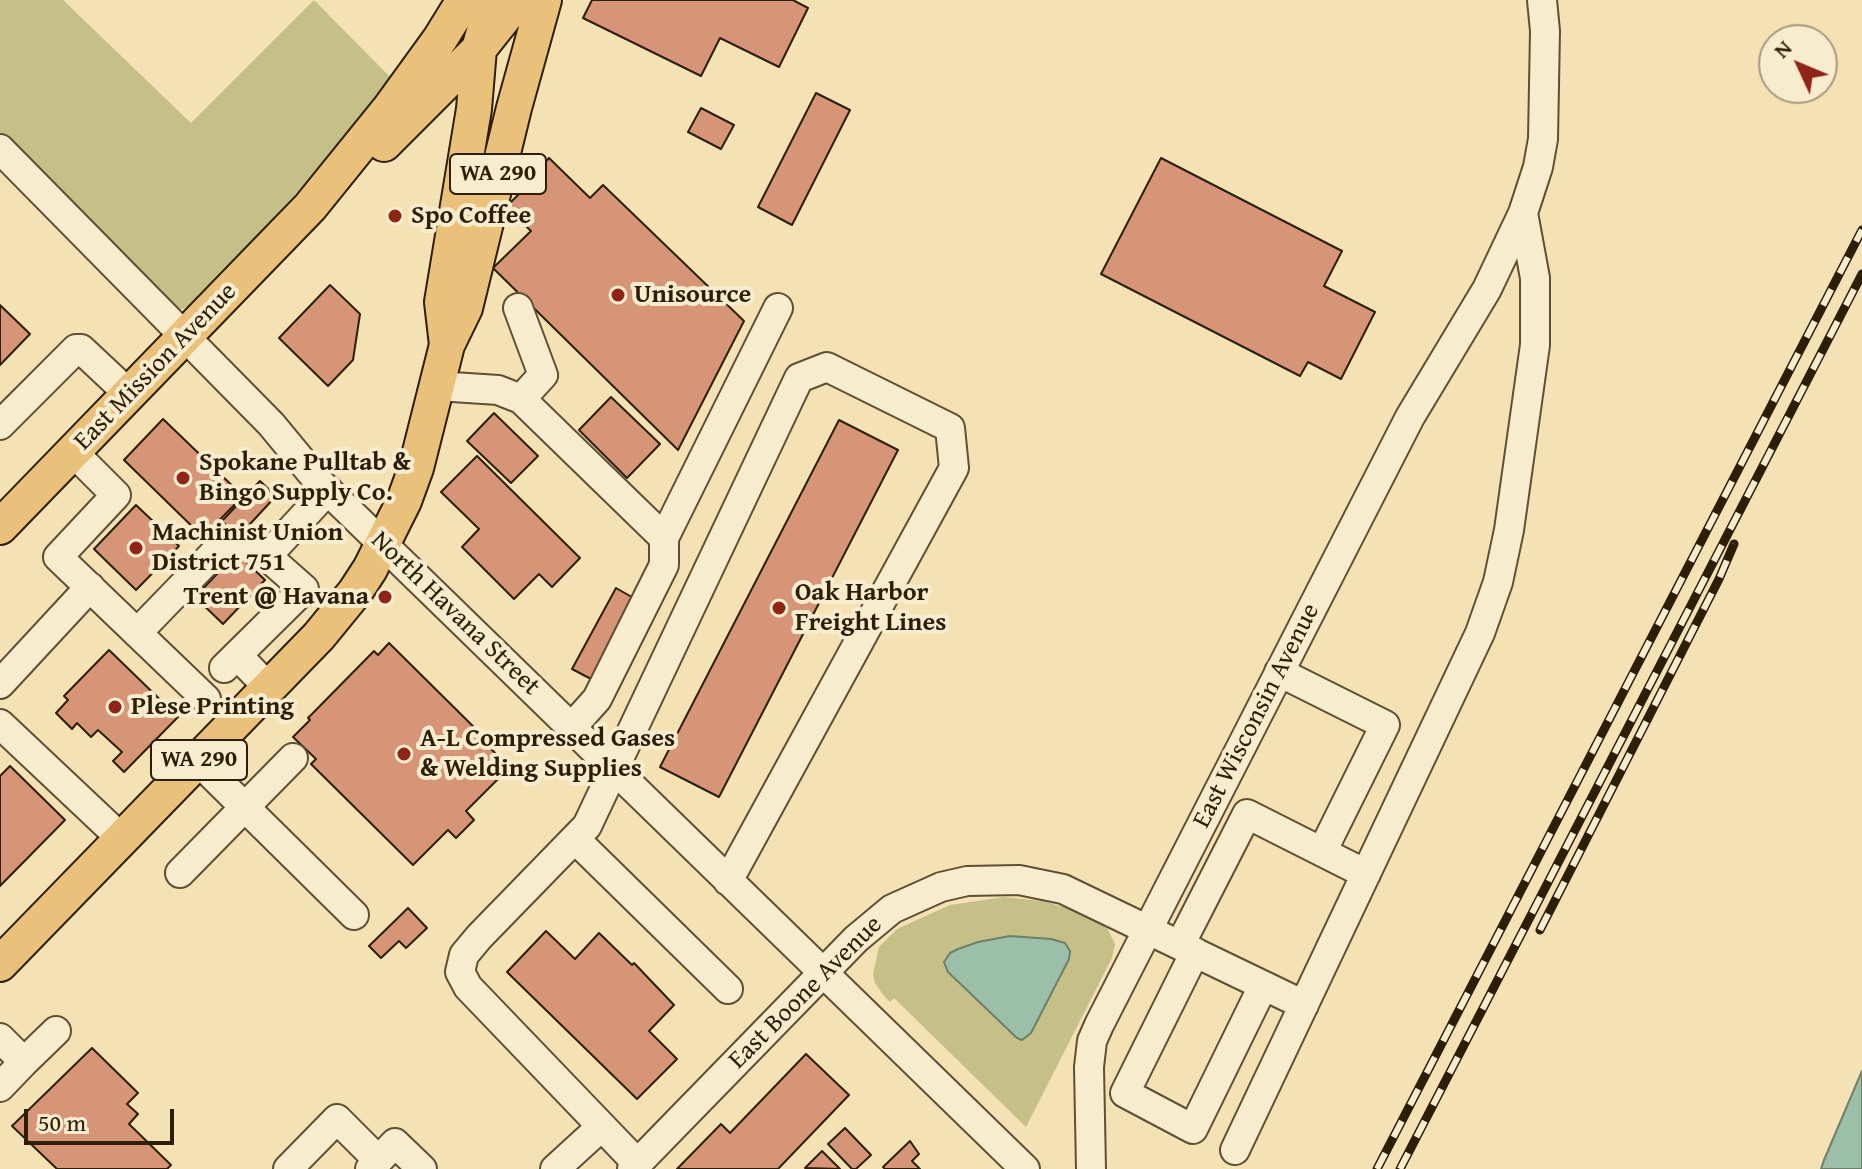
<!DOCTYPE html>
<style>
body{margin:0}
#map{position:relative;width:1862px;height:1169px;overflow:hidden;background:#f4e2b5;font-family:"Gentium Book Plus",serif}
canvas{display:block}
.north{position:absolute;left:1758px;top:24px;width:80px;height:80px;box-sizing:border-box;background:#f8eccf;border:2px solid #a79a7f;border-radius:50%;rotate:314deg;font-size:22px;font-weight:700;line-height:32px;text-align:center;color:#2d1e08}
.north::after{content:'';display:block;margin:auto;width:28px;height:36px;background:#8f2418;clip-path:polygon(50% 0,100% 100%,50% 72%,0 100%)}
.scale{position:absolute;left:24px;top:1109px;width:150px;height:36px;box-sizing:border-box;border:4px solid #2d1e08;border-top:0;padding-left:10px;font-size:24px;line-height:28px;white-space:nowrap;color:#2d1e08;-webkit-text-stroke:6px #f8eccf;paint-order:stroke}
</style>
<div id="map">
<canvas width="1862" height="1169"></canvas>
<div class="north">N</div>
<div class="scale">50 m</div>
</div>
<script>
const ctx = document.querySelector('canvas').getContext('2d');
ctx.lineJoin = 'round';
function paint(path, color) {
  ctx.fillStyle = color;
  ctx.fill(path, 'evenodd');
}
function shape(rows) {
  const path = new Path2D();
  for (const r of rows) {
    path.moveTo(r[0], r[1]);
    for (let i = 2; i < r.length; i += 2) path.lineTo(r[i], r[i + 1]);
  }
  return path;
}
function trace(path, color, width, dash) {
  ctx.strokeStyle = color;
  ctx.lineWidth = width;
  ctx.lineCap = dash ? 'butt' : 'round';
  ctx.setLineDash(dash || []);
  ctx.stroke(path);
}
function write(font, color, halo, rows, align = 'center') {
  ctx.font = font + ' "Gentium Book Plus",serif';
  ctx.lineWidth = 8;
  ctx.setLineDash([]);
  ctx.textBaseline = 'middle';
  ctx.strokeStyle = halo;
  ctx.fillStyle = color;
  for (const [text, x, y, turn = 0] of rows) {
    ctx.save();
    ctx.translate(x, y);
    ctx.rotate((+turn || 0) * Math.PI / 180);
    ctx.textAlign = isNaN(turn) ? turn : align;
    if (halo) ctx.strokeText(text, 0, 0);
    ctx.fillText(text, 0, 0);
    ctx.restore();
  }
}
paint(shape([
 [0,0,63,0,191,123,314,0,396,83,341,145,193,304,183,309,173,308,0,138],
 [1004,897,1042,901,1074,910,1107,928,1115,944,1112,958,1026,1127,894,998,890,1002,884,996,875,983,873,974,879,947,897,929,950,905]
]), '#c4c088');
const water = shape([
 [1010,936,1051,939,1065,943,1070,951,1069,959,1031,1033,1022,1040,1017,1038,948,972,944,962,950,953,958,949,978,942,1010,936],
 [1862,1071,1862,1169,1821,1169,1824,1160,1862,1071]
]);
paint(water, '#9cbfa9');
trace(water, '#707f69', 2);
const building = shape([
 [592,0,793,0,808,8,779,67,720,38,701,76,583,18,592,0],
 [816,93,850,110,792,225,758,207,816,93],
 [701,108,734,125,721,149,688,132,701,108],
 [549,158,590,198,603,185,744,321,678,450,493,268,531,231,506,207,532,181,530,179,549,158],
 [1161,158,1342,251,1324,286,1375,312,1341,379,1308,362,1300,376,1101,274,1161,158],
 [330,285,360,314,353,360,328,386,279,338,330,285],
 [0,305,30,334,0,365,0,305],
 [611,397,660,444,627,478,579,430,611,397],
 [494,413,538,456,511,483,467,441,494,413],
 [163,419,243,496,203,537,124,460,163,419],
 [839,420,898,450,719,797,660,767,839,420],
 [477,456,580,558,552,587,539,574,514,599,462,547,479,529,441,492,477,456],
 [260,481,276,496,238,537,222,521,260,481],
 [136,505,179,546,136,590,94,549,136,505],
 [237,553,265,580,223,624,195,597,237,553],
 [616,588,637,600,593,680,572,669,616,588],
 [389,643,494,747,492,750,510,767,466,811,474,820,456,838,448,830,413,865,311,764,316,759,293,737,310,720,308,718,374,651,378,655,389,643],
 [109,650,178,717,124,772,113,761,122,752,98,730,91,737,77,723,72,729,56,713,68,700,64,696,109,650],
 [10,766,65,820,0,886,0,776,10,766],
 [408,908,427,928,406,948,399,941,381,958,369,946,408,908],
 [546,931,575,959,599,933,632,965,634,963,674,1005,649,1031,677,1059,637,1099,507,972,546,931],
 [92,1048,138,1093,127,1104,138,1114,129,1124,171,1165,167,1169,57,1169,12,1126,92,1048],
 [806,1054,849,1095,778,1169,677,1169,721,1124,730,1133,806,1054],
 [845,1128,871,1155,856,1169,852,1169,828,1144,845,1128],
 [910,1141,919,1154,912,1161,920,1169,885,1169,883,1167,910,1141],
 [822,1151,840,1169,805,1168,822,1151]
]);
paint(building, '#d79577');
trace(building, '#2d1e08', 2);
const minor = shape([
 [0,149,271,424,319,482,1025,1169],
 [518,308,543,375,521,399,664,538],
 [437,386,498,390,521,399],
 [0,425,76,349,81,349,129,394],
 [73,452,116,495,58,557,206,699],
 [267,556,328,490],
 [137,633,223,544,252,543,304,589,224,668],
 [237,655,269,688],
 [1279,672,1385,725,1322,852],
 [0,684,90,587],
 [0,724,122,839],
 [571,728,597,699,664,565,664,538,778,308],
 [198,761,354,915],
 [576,840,728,989],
 [180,873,293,758],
 [1180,945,1247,814,1366,874],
 [1195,952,1125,1093,1193,1129,1263,986],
 [0,1038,24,1062,0,1087],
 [24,1062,56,1031],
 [1235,1150,1480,633,1498,582,1509,530,1535,345,1535,278,1523,213],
 [637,1163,468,987,460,972,464,955,479,937,587,826,799,378,827,367,950,428,954,468,728,881],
 [288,1169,337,1119,378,1160],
 [370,1169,395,1143,422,1169],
 [555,1169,601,1127],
 [632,1169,856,939,892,909,941,887,967,881,1019,880,1063,889,1304,1005],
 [1091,1169,1089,1067,1092,1041,1099,1025,1410,417,1487,289,1523,213,1538,167,1543,139,1545,31,1542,0]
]);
const major = shape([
 [384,144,479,49,518,0],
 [447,345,442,302,474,109,479,49,493,0],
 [0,527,310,207,390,108,440,39,464,0],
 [0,964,319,636,355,592,370,569,404,501,416,468,447,345,465,308,514,108,544,0]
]);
trace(minor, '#5f4f33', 32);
trace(major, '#2d1e08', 38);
trace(minor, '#f8eccf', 28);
trace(major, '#eac17a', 34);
const rail = shape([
 [1540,930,1719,579,1734,544],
 [1377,1169,1862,230],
 [1400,1169,1862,274]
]);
trace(rail, '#2d1e08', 9);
trace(rail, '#f8eccf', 6, [18]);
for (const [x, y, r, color] of [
 [395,216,8,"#8f2418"],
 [618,295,8,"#8f2418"],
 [183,478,8,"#8f2418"],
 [136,548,8,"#8f2418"],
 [385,597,8,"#8f2418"],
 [779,608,8,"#8f2418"],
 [115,707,8,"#8f2418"],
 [404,754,8,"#8f2418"]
]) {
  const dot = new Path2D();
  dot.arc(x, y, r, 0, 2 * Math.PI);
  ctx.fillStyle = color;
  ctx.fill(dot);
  trace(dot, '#f8eccf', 3);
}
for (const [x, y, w] of [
 [498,174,96],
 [199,760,96]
]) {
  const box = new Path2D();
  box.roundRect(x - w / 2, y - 20, w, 40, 6);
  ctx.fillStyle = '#f8eccf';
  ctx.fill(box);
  trace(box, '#2d1e08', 2);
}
write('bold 24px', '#2d1e08', null, [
 ["WA 290",498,174],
 ["WA 290",199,760]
]);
write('bold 26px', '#2d1e08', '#f8eccf', [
 ["Spo Coffee",411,216],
 ["Unisource",634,295],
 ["Spokane Pulltab &",199,463],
 ["Bingo Supply Co.",199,493],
 ["Machinist Union",152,533],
 ["District 751",152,563],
 ["Oak Harbor",795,593],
 ["Freight Lines",795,623],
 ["Trent @ Havana",369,597,"right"],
 ["Plese Printing",131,707],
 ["A-L Compressed Gases",420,739],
 ["& Welding Supplies",420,769]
], 'left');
write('26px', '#2d1e08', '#f8eccf', [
 ["East Mission Avenue",156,367,-46],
 ["North Havana Street",455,614,44],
 ["East Wisconsin Avenue",1257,716,-63],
 ["East Boone Avenue",806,993,-45]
]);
</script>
